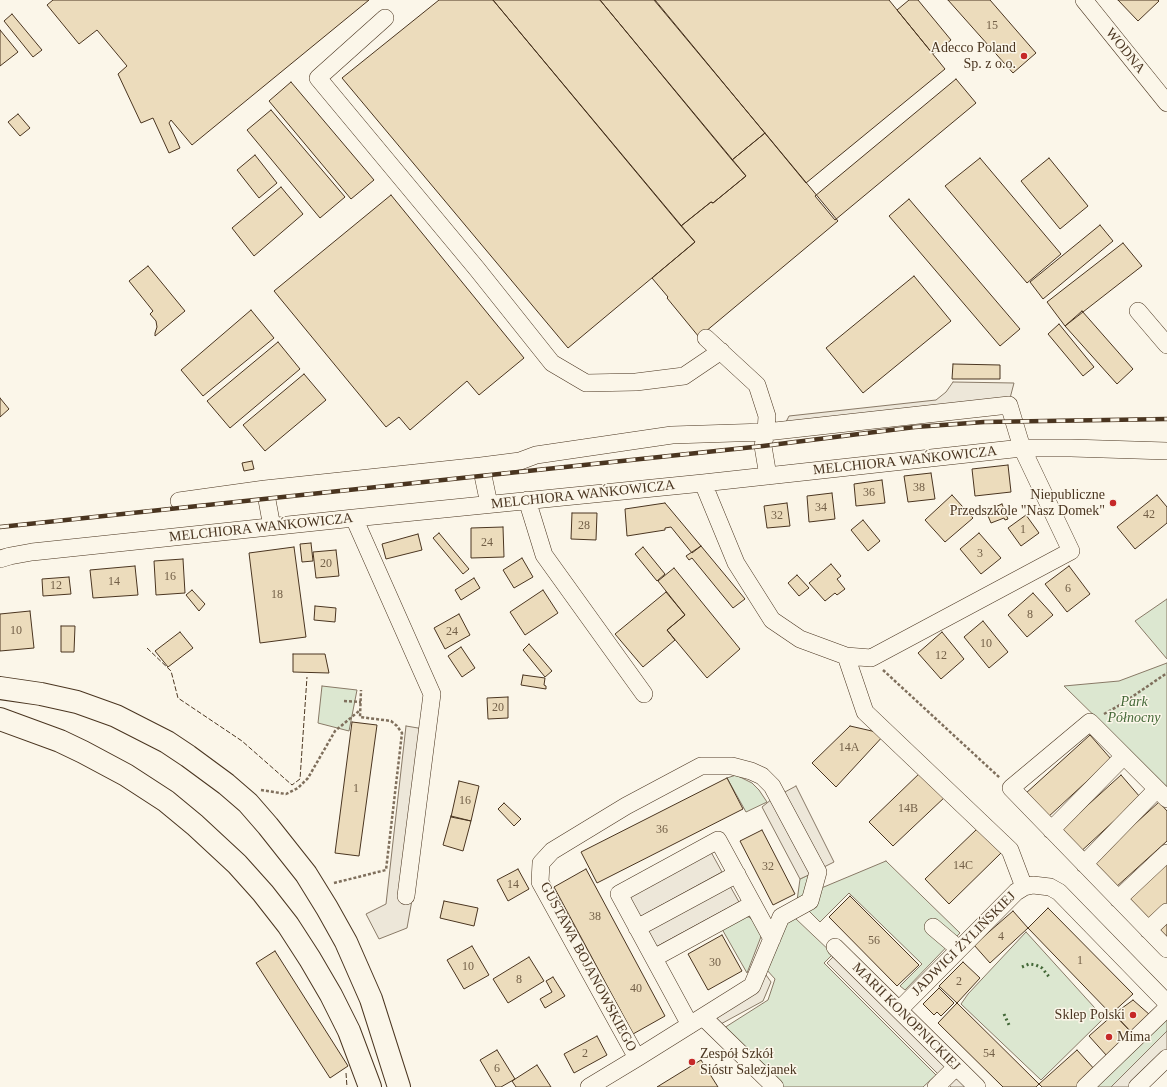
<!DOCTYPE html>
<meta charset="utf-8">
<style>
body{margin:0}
canvas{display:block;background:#fbf6e9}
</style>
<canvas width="1167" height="1087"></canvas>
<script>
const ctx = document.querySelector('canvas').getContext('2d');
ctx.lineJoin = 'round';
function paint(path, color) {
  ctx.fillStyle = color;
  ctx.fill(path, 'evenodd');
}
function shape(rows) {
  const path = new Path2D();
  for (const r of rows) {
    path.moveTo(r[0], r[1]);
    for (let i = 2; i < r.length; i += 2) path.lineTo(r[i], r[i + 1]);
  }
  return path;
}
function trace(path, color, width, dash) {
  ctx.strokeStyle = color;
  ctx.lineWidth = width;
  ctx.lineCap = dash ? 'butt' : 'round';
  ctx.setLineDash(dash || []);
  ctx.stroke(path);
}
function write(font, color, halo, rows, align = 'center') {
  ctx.font = font + ' Georgia,serif';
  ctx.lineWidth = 3;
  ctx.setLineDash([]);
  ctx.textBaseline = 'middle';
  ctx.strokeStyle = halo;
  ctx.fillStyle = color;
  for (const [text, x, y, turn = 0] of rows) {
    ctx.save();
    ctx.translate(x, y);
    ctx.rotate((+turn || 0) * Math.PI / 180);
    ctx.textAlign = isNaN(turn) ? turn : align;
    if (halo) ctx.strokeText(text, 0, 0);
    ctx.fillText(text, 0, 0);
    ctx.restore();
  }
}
const green = shape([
 [1167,599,1167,659,1135,621,1167,599],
 [1167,663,1167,787,1064,686,1119,681,1167,663],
 [322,686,357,690,349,731,318,723,322,686],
 [736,775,752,783,759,790,767,802,746,812,727,778,736,775],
 [886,861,960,933,905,990,900,986,922,964,849,893,820,922,807,909,819,889,886,861],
 [810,874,805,897,797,901,800,879,810,874],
 [741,916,749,917,758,925,762,934,747,973,722,929,741,916],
 [795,918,833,954,824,963,936,1075,923,1087,782,1087,724,1028,768,1000,775,979,766,969,787,922,795,918],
 [1026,932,1104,1018,1041,1080,961,1004,968,994,1026,932],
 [1167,1017,1167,1031,1111,1087,1095,1087,1167,1017]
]);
paint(green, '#dce7d0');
trace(green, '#887966', 1);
const parking = shape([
 [953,382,1014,383,1009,402,784,426,789,416,936,400,946,392,953,382],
 [406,726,424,729,412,900,407,928,379,939,366,914,386,904,406,726],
 [796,786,834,862,822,868,783,793,796,786],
 [772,799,813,873,800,879,762,807,772,799],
 [711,852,722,872,638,918,627,898,711,852],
 [730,886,739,902,654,948,645,932,730,886],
 [836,954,967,1087,951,1087,827,963,836,954],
 [764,972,771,982,763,1001,708,1031,702,1022,764,972],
 [1167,1031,1167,1050,1130,1087,1111,1087,1167,1031]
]);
paint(parking, '#ede7d9');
trace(parking, '#887966', 1);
const building = shape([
 [53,0,369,0,192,145,171,120,169,123,180,148,169,153,153,118,141,123,118,74,127,66,97,30,79,44,47,5,53,0],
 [439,0,493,0,695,242,568,348,342,78,439,0],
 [493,0,600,0,746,176,713,203,711,202,681,226,493,0],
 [600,0,654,0,765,133,732,160,600,0],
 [655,0,889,0,945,69,806,183,655,0],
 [909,0,918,0,951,40,933,54,897,10,909,0],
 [948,0,990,0,1036,53,1013,73,948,0],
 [1118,0,1158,0,1159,1,1138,21,1118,0],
 [12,14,42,50,33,57,4,21,12,14],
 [0,30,18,52,0,66,0,30],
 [956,79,976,103,835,220,815,196,956,79],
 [291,82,374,180,351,199,269,101,291,82],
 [271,110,345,197,320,218,247,130,271,110],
 [18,114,30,128,20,136,8,122,18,114],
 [765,133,838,221,699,337,667,298,668,297,652,278,695,242,681,226,711,202,713,203,746,176,732,160,765,133],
 [255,155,277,183,259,198,237,170,255,155],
 [980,158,1061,254,1027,283,945,186,980,158],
 [1049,158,1088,206,1060,229,1021,181,1049,158],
 [281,187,303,214,254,256,232,228,281,187],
 [391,195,524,358,479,395,467,381,410,430,399,417,386,427,274,291,391,195],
 [909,199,1020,329,1000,346,889,216,909,199],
 [1100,225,1113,241,1043,299,1030,282,1100,225],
 [1123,243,1142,266,1065,326,1047,302,1123,243],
 [148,266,185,311,155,336,155,333,157,327,156,321,150,314,153,311,129,281,148,266],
 [914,276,951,321,863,393,826,348,914,276],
 [251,310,274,338,203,396,181,370,251,310],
 [1082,311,1133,369,1117,384,1065,326,1082,311],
 [1059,324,1094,367,1083,376,1048,334,1059,324],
 [278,342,300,369,230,428,207,401,278,342],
 [953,364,1000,365,1000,379,952,379,953,364],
 [304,374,326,400,265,451,243,425,304,374],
 [0,398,9,409,0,417,0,398],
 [252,461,254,469,244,471,242,463,252,461],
 [1008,465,1011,492,975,496,972,469,1008,465],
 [931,473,935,499,908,502,904,476,931,473],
 [882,480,885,503,856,506,854,484,882,480],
 [832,493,835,519,809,522,807,496,832,493],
 [952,495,973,518,945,542,925,520,952,495],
 [1157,495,1167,507,1167,523,1135,549,1117,527,1157,495],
 [665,503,701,546,692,553,671,527,665,528,665,530,627,536,625,509,665,503],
 [787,503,790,526,767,528,764,506,787,503],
 [1002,504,1008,519,1005,520,1004,518,991,523,986,511,1002,504],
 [572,513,597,513,596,540,571,539,572,513],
 [1026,515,1039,533,1021,546,1008,528,1026,515],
 [863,520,880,541,868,551,851,530,863,520],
 [503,527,504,557,471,558,471,528,503,527],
 [439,533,469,569,463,574,433,538,439,533],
 [979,533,1001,558,981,574,960,549,979,533],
 [418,534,422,550,386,559,382,544,418,534],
 [311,543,313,561,302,562,300,544,311,543],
 [701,546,745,599,733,608,692,558,689,560,686,556,701,546],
 [294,547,306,637,260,643,249,553,294,547],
 [643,547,665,574,657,581,635,554,643,547],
 [336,550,339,576,316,578,313,552,336,550],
 [522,558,533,577,514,588,503,570,522,558],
 [183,559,185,593,156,595,154,561,183,559],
 [831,564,841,576,837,579,845,589,837,595,835,593,825,601,809,583,831,564],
 [135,566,138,595,93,598,90,570,135,566],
 [1069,566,1090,594,1067,612,1045,584,1069,566],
 [674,568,740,649,707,678,667,630,685,615,658,581,674,568],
 [797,575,809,588,799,596,788,583,797,575],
 [69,577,71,594,43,596,42,579,69,577],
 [474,578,480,588,461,600,455,590,474,578],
 [192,590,205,604,199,611,186,595,192,590],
 [543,590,558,613,525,635,510,612,543,590],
 [666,592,685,615,667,630,675,640,643,667,615,634,666,592],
 [1033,593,1053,615,1027,637,1008,615,1033,593],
 [315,606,336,608,335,622,314,620,315,606],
 [30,611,34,648,0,651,0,614,30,611],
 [459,614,470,635,445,649,434,628,459,614],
 [983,621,1008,652,989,668,964,637,983,621],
 [61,626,75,626,74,652,61,652,61,626],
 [180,632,193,648,168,667,155,651,180,632],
 [942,632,964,659,941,679,918,653,942,632],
 [529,644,552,671,545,677,523,650,529,644],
 [461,647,475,668,462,677,448,656,461,647],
 [293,654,325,654,329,673,293,672,293,654],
 [523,675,545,678,544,685,546,686,546,689,521,685,523,675],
 [508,697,508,718,488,719,487,698,508,697],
 [352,722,377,725,359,856,335,853,352,722],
 [850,726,885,734,836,787,812,763,850,726],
 [1090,735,1111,759,1047,818,1025,794,1090,735],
 [922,771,946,796,893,846,869,822,922,771],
 [1121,775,1140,797,1077,855,1057,833,1121,775],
 [727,778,743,809,597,883,581,852,727,778],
 [459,781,479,786,471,821,451,817,459,781],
 [1159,802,1167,811,1167,841,1115,888,1092,863,1159,802],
 [504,803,521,819,514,826,498,809,504,803],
 [451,816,471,821,463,851,443,845,451,816],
 [977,829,1001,853,949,904,925,879,977,829],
 [762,830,795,894,773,905,740,841,762,830],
 [1167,864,1167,904,1147,922,1127,900,1167,864],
 [518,869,529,889,508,901,497,880,518,869],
 [586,869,665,1016,633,1034,554,887,586,869],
 [850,896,919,965,897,986,829,917,850,896],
 [444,901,478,908,474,926,440,918,444,901],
 [1048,908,1133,994,1111,1014,1028,928,1048,908],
 [1013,911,1028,928,990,963,974,945,1013,911],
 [1167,918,1167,940,1156,928,1167,918],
 [722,935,742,971,708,990,688,954,722,935],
 [472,946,489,975,464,989,447,960,472,946],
 [275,951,348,1066,330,1078,256,963,275,951],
 [529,957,544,981,508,1003,493,979,529,957],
 [963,962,980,978,957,1003,939,986,963,962],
 [553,977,565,996,545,1008,540,999,552,992,546,981,553,977],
 [939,988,954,1003,941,1016,937,1012,934,1015,923,1004,939,988],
 [1133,1000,1150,1015,1132,1033,1114,1014,1133,1000],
 [957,1003,1039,1084,1036,1087,1003,1087,938,1023,957,1003],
 [1114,1014,1132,1033,1107,1056,1089,1036,1114,1014],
 [597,1036,607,1055,574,1073,564,1054,597,1036],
 [497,1050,515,1079,501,1087,496,1087,480,1060,497,1050],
 [1077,1050,1096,1071,1079,1087,1042,1087,1039,1084,1077,1050],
 [701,1060,718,1087,657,1087,701,1060],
 [537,1065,551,1087,516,1087,512,1081,537,1065]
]);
paint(building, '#ecdcbc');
trace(building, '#4a3520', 1);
const minor = shape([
 [1084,0,1167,103],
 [385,18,318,78,477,269,552,363,586,383,636,382,684,376,721,351],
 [1138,311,1167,345],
 [703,483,736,563,772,620,800,639,846,656,871,658,1071,551,1022,448,1009,405,766,432,763,446,768,476],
 [527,500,544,555,644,694],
 [179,501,265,489],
 [489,504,481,466,520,461,536,455,672,435,766,432,767,416,757,385,706,338],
 [354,518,432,694,406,896],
 [272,527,265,489,481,466],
 [0,559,10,556,32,552,354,518,703,483,1022,448,1071,448,1167,451],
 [846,656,865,712,1010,850,1024,887],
 [1167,799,1090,722,1011,788,1167,949],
 [1051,830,1124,756],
 [1084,864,1157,789],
 [1118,899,1167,853],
 [933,927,959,949],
 [637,928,737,874],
 [1148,930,1167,912],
 [835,947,977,1087],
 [654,958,753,904],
 [899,1010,1016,892,1024,887,1033,885,1050,887,1059,892,1167,1003],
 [703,1017,775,1087],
 [690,1025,619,894,718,840,772,939],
 [589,1087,637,1058,752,986,781,917,810,901,818,872,772,786,762,776,751,771,732,766,701,766,626,806,552,851,541,863,540,882,637,1058],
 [936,1087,956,1067],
 [1085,1087,1167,1008],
 [1137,1087,1167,1058]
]);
const major = shape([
 [0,688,41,694,77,702,116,716,167,742,188,756,226,784,248,803,268,826,306,874,327,908,346,942,371,999,399,1087],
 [0,719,60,741,83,752,126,775,166,801,195,825,237,864,263,893,288,925,310,959,331,995,349,1031,370,1087]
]);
trace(minor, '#4a3520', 18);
trace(major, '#4a3520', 24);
trace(shape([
 [883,670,1000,778],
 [344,701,361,702],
 [1104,714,1120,705,1167,673],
 [261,790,286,794,298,788,308,778,335,731,359,711],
 [334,883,386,870,402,733,397,726,391,721,360,717,361,690]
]), '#7f6f5c', 2.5, [3, 2]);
trace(minor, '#fbf6e9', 17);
trace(major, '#fbf6e9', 22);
const rail = shape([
 [0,527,763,446,915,427,984,422,1167,419]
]);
trace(rail, '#4a3520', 4.5);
trace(rail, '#fbf6e9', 3, [9]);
trace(shape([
 [1022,967,1029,964,1036,965,1042,968,1050,978],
 [1004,1014,1009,1025]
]), '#436837', 3, [2, 3]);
trace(shape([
 [147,648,171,671,178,698,242,741,292,785,300,779,307,677],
 [346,1073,347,1087]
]), '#4a3520', 1, [5, 2]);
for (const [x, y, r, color] of [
 [1024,56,4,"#c62828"],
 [1113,503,4,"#c62828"],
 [1133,1015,4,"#c62828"],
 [1109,1037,4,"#c62828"],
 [692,1062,4,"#c62828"]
]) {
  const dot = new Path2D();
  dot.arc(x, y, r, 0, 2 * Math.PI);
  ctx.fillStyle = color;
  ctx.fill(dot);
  trace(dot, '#fbf6e9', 1.5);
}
write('12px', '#725f47', null, [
 ["15",992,26],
 ["38",919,488],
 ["36",869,493],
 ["34",821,508],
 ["42",1149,515],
 ["32",777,516],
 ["28",584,526],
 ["1",1023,530],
 ["24",487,543],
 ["3",980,554],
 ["20",326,564],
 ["16",170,577],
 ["14",114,582],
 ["12",56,586],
 ["6",1068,589],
 ["18",277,595],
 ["8",1030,615],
 ["10",16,631],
 ["24",452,632],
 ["10",986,644],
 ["12",941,656],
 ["20",498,708],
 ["14A",849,748],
 ["1",356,789],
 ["16",465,801],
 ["14B",908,809],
 ["36",662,830],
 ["14C",963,866],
 ["32",768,867],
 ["14",513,885],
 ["38",595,917],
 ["4",1001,937],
 ["56",874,941],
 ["1",1080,961],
 ["30",715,963],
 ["10",468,967],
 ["8",519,980],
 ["2",959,982],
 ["40",636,989],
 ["2",585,1054],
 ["54",989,1054],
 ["6",497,1069]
]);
write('14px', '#4a3520', '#fbf6e9', [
 ["Adecco Poland",1016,48],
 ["Sp. z o.o.",1016,64],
 ["Niepubliczne",1105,495],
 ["Przedszkole \"Nasz Domek\"",1105,511],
 ["Sklep Polski",1125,1015],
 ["Mima",1117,1037,"left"],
 ["Zespół Szkół",700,1054,"left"],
 ["Sióstr Salezjanek",700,1070,"left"]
], 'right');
write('14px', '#4a3520', '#fbf6e9', [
 ["WODNA",1125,51,51],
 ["MELCHIORA WAŃKOWICZA",905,461,-6],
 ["MELCHIORA WAŃKOWICZA",583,495,-6],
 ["MELCHIORA WAŃKOWICZA",261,528,-6],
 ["JADWIGI ŻYLIŃSKIEJ",964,944,-45],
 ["GUSTAWA BOJANOWSKIEGO",588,967,62],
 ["MARII KONOPNICKIEJ",906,1017,45]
]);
write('italic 14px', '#436837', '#fbf6e9', [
 ["Park",1134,702],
 ["Północny",1134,718]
]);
</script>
